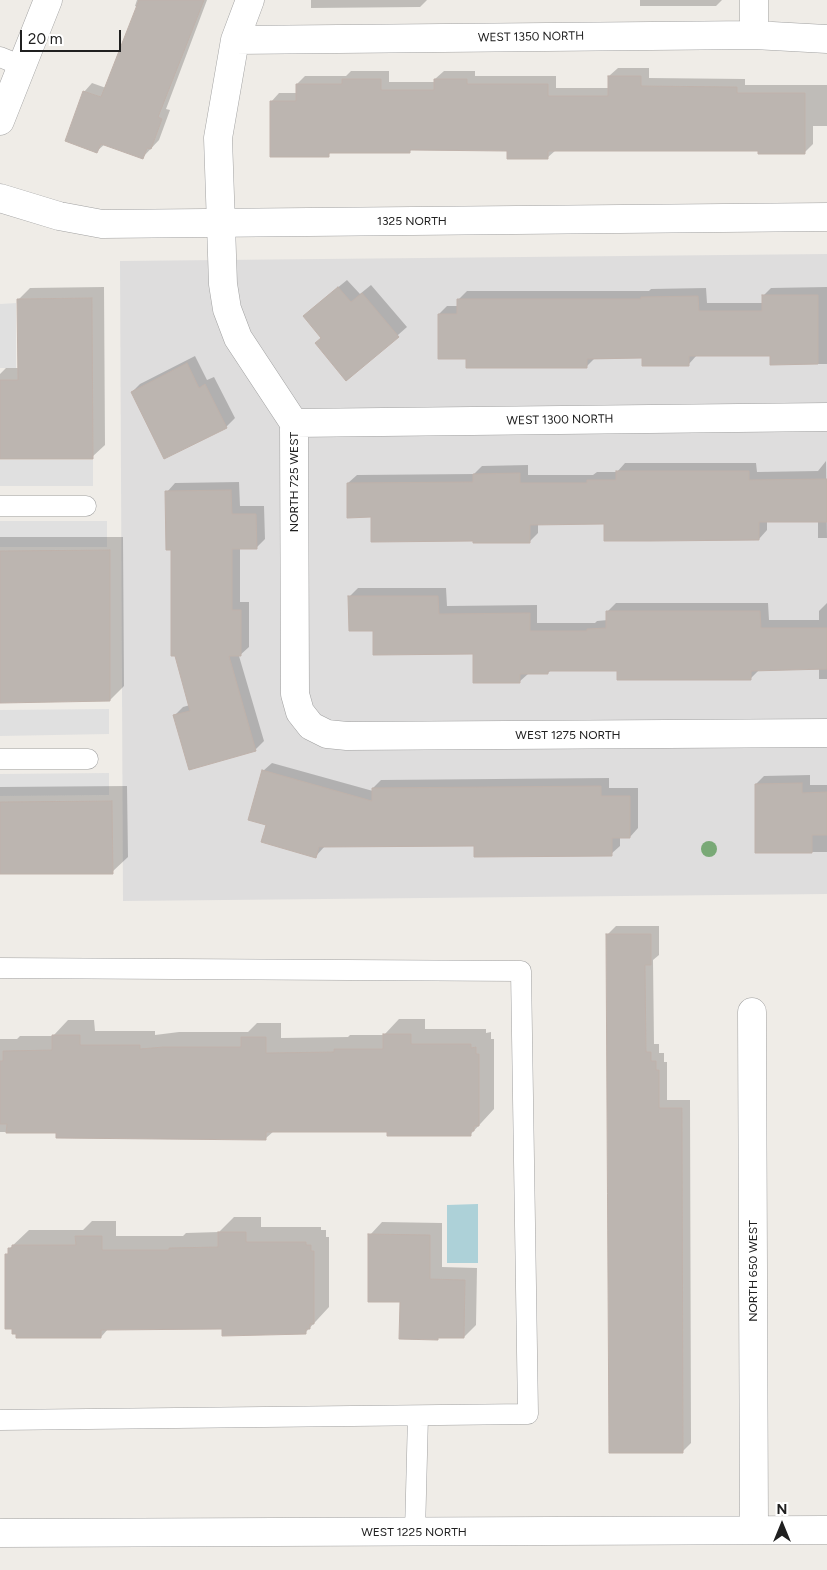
<!DOCTYPE html>
<style>
body{margin:0}
#map{position:relative;width:827px;height:1570px;overflow:hidden;background:#efece7;font-family:Figtree,sans-serif}
canvas{display:block}
.north{position:absolute;left:757px;top:1500px;width:50px;height:50px;-webkit-text-stroke:4px #fff;paint-order:stroke;rotate:0deg;font-size:14px;font-weight:700;line-height:20px;text-align:center;color:#202020}
.north::after{content:'';display:block;margin:auto;width:18px;height:22px;background:#202020;clip-path:polygon(50% 0,100% 100%,50% 72%,0 100%)}
.scale{position:absolute;left:20px;top:30px;width:101px;height:22px;box-sizing:border-box;border:2px solid #202020;border-top:0;padding-left:6px;font-size:15px;line-height:18px;white-space:nowrap;color:#202020;-webkit-text-stroke:4px #fff;paint-order:stroke}
</style>
<div id="map">
<canvas width="827" height="1570"></canvas>
<div class="north">N</div>
<div class="scale">20 m</div>
</div>
<script>
const ctx = document.querySelector('canvas').getContext('2d');
ctx.lineJoin = 'round';
function paint(path, color) {
  ctx.fillStyle = color;
  ctx.fill(path, 'evenodd');
}
function shape(rows) {
  const path = new Path2D();
  for (const r of rows) {
    path.moveTo(r[0], r[1]);
    for (let i = 2; i < r.length; i += 2) path.lineTo(r[i], r[i + 1]);
  }
  return path;
}
function trace(path, color, width, dash) {
  ctx.strokeStyle = color;
  ctx.lineWidth = width;
  ctx.lineCap = dash ? 'butt' : 'round';
  ctx.setLineDash(dash || []);
  ctx.stroke(path);
}
function write(font, color, halo, rows, align = 'center') {
  ctx.font = font + ' Figtree,sans-serif';
  ctx.lineWidth = 4;
  ctx.setLineDash([]);
  ctx.textBaseline = 'middle';
  ctx.strokeStyle = halo;
  ctx.fillStyle = color;
  for (const [text, x, y, turn = 0] of rows) {
    ctx.save();
    ctx.translate(x, y);
    ctx.rotate((+turn || 0) * Math.PI / 180);
    ctx.textAlign = isNaN(turn) ? turn : align;
    if (halo) ctx.strokeText(text, 0, 0);
    ctx.fillText(text, 0, 0);
    ctx.restore();
  }
}
paint(shape([
 [827,254,827,894,123,901,120,261]
]), '#dedddd');
paint(shape([
 [16,303,16,368,0,368,0,304],
 [0,460,93,460,93,486,0,486],
 [0,521,107,521,107,547,0,547],
 [109,709,109,734,0,736,0,710],
 [109,773,109,795,0,796,0,774]
]), '#e0e0e0');
paint(shape([
 [478,1204,478,1263,447,1263,447,1205]
]), '#add1d8');
paint(shape([
 [137,0,207,0,166,109,170,110,159,140,143,157,105,144,97,151,84,92,92,83,106,88,137,7,135,6],
 [311,0,427,0,420,7,311,8],
 [640,0,722,0,716,6,640,6],
 [618,68,649,68,649,78,745,79,745,85,827,85,827,126,813,126,813,144,805,152,759,150,556,150,547,158,508,149,413,148,409,152,331,152,328,155,271,102,279,93,297,93,297,84,305,76,346,76,351,71,389,71,389,82,435,82,435,79,444,71,475,71,475,76,556,76,556,88,609,88,609,76],
 [347,280,360,294,371,285,407,327,347,380,322,338,313,308],
 [104,287,105,445,92,457,0,458,0,374,6,368,19,368,18,300,30,288],
 [827,287,827,364,772,364,772,355,697,355,688,365,643,357,594,359,586,367,468,358,439,314,447,306,459,306,459,299,467,291,649,291,651,289,706,288,707,303,763,303,763,296,771,288],
 [195,356,207,380,214,377,235,418,226,427,165,457,132,392,140,384],
 [826,461,827,538,818,538,818,521,767,521,767,530,759,539,605,523,538,524,538,533,529,542,475,540,372,516,348,483,357,475,474,474,482,466,528,465,528,475,593,475,597,472,617,472,625,463,756,463,757,472,818,471],
 [239,482,240,506,264,506,265,539,256,548,240,548,240,602,249,602,249,647,239,656,264,741,256,749,190,768,175,715,183,707,190,705,167,492,175,483],
 [0,537,123,537,124,686,110,700,0,702],
 [358,588,446,588,447,606,537,605,537,623,595,623,597,621,608,620,608,611,616,603,768,603,769,620,819,620,819,611,827,603,827,679,819,679,819,668,759,670,750,679,618,670,551,670,548,673,528,674,519,682,474,653,374,630,350,596],
 [272,763,373,791,373,788,381,780,609,778,609,788,638,788,638,828,630,837,620,837,620,846,611,854,475,845,325,846,316,856,268,824,263,771],
 [810,775,810,785,827,785,827,852,756,852,756,784,764,776],
 [127,786,128,857,112,872,0,873,0,787],
 [616,926,659,926,659,955,653,960,654,1044,659,1044,659,1053,664,1053,664,1062,667,1062,667,1100,690,1100,691,1443,683,1451,608,934],
 [399,1019,425,1019,425,1029,486,1029,486,1033,491,1032,491,1039,494,1039,494,1109,470,1135,388,1131,274,1131,266,1138,57,1132,0,1132,0,1039,17,1039,20,1036,53,1036,68,1020,94,1020,95,1031,155,1031,155,1035,179,1032,248,1032,257,1023,281,1023,281,1038,348,1037,350,1035,384,1035],
 [234,1217,261,1217,261,1227,321,1227,321,1230,326,1230,326,1237,329,1237,329,1307,305,1333,223,1328,108,1329,101,1337,7,1255,9,1252,9,1249,29,1230,83,1230,92,1221,116,1221,116,1236,183,1236,186,1233,219,1232],
 [382,1222,442,1223,442,1267,477,1268,476,1325,464,1337,439,1337,401,1300,370,1235]
]), '#0003');
const building = shape([
 [139,0,204,0,158,117,162,119,151,149,147,148,143,159,101,144,97,153,65,141,83,91,101,97,139,0],
 [608,76,641,76,641,86,737,87,737,93,805,93,805,154,758,154,758,151,548,151,548,159,507,159,507,151,410,150,410,153,329,153,329,157,270,157,270,101,296,101,296,84,342,84,342,79,381,79,381,90,434,90,434,79,467,79,467,84,548,84,548,96,608,96,608,76],
 [338,287,351,302,362,293,399,337,346,381,315,343,321,338,303,316,338,287],
 [762,295,818,295,818,364,770,365,770,356,689,356,689,366,642,366,642,358,587,359,587,368,466,368,466,359,438,359,438,314,457,314,457,299,641,299,641,297,698,296,699,311,762,311,762,295],
 [92,298,93,459,0,459,0,380,18,380,17,299,92,298],
 [187,363,199,388,205,384,227,428,164,459,131,392,187,363],
 [616,471,749,471,749,480,827,479,827,522,759,522,759,540,650,541,604,541,604,524,530,525,530,543,473,543,473,541,371,542,371,517,347,518,347,483,473,482,473,474,520,473,520,483,587,483,587,480,616,480,616,471],
 [231,490,232,514,256,514,257,549,232,549,232,610,241,610,241,656,229,656,256,751,189,770,173,715,190,711,175,656,171,656,171,550,166,550,165,491,231,490],
 [110,550,110,701,0,703,0,551,110,550],
 [348,596,438,596,439,614,530,613,530,631,587,631,587,629,606,628,606,611,760,611,761,628,827,628,827,669,751,671,751,680,617,680,617,671,548,671,548,674,520,674,520,683,473,683,473,654,373,655,373,631,349,631,348,596],
 [262,770,372,801,372,788,601,786,601,796,630,796,630,838,612,838,612,856,474,857,474,846,319,847,316,858,261,842,266,825,248,820,262,770],
 [802,783,802,793,827,792,827,835,812,835,812,853,755,853,755,784,802,783],
 [112,801,113,874,0,874,0,802,112,801],
 [606,934,651,934,651,965,645,965,646,1052,651,1052,651,1061,656,1061,656,1070,659,1070,659,1108,682,1108,683,1453,609,1453,606,934],
 [383,1034,411,1034,411,1044,471,1044,471,1048,476,1047,476,1054,479,1054,479,1126,474,1126,474,1131,471,1131,471,1136,387,1136,387,1132,266,1132,266,1140,56,1138,56,1133,6,1133,7,1124,0,1124,0,1061,3,1061,3,1051,52,1050,52,1035,80,1035,80,1045,140,1045,140,1049,163,1047,241,1047,241,1037,266,1037,266,1053,334,1052,334,1049,383,1049,383,1034],
 [218,1232,246,1232,246,1242,306,1242,306,1245,311,1245,311,1251,314,1251,314,1324,310,1324,310,1329,306,1329,306,1334,222,1336,222,1329,101,1330,101,1338,16,1338,16,1334,12,1334,12,1329,5,1329,5,1254,8,1254,8,1248,12,1248,12,1245,76,1245,75,1236,102,1236,102,1250,169,1250,169,1248,218,1247,218,1232],
 [368,1234,430,1235,430,1279,465,1280,464,1338,438,1338,438,1340,399,1339,400,1302,368,1302,368,1234]
]);
paint(building, '#bcb5b0');
trace(building, '#bfb2ab', 1);
const service = shape([
 [0,57,22,66],
 [0,506,86,506],
 [0,759,88,759],
 [0,968,521,971,528,1414,0,1420],
 [415,1532,418,1416]
]);
const minor = shape([
 [250,0,235,40,218,138,223,284,227,309,238,338,294,423,295,694,300,712,311,726,327,734,347,736,827,733],
 [754,0,754,35],
 [235,40,754,35,827,39],
 [0,121,48,0],
 [0,198,59,216,102,224,827,217],
 [294,423,827,417],
 [752,1012,754,1530],
 [0,1533,827,1530]
]);
trace(service, '#a1a1a1', 21);
trace(minor, '#a1a1a1', 29);
trace(service, '#fff', 20);
trace(minor, '#fff', 28);
ctx.fillStyle = '#79a976';
for (const [x, y] of [
 [709,849]
]) {
  ctx.beginPath();
  ctx.arc(x, y, 8, 0, 2 * Math.PI);
  ctx.fill();
}
write('12px', '#202020', '#fff', [
 ["WEST 1350 NORTH",531,37,-1],
 ["1325 NORTH",412,221],
 ["WEST 1300 NORTH",560,420,-1],
 ["NORTH 725 WEST",294,482,-90],
 ["WEST 1275 NORTH",568,735],
 ["NORTH 650 WEST",753,1271,-90],
 ["WEST 1225 NORTH",414,1532]
]);
</script>
